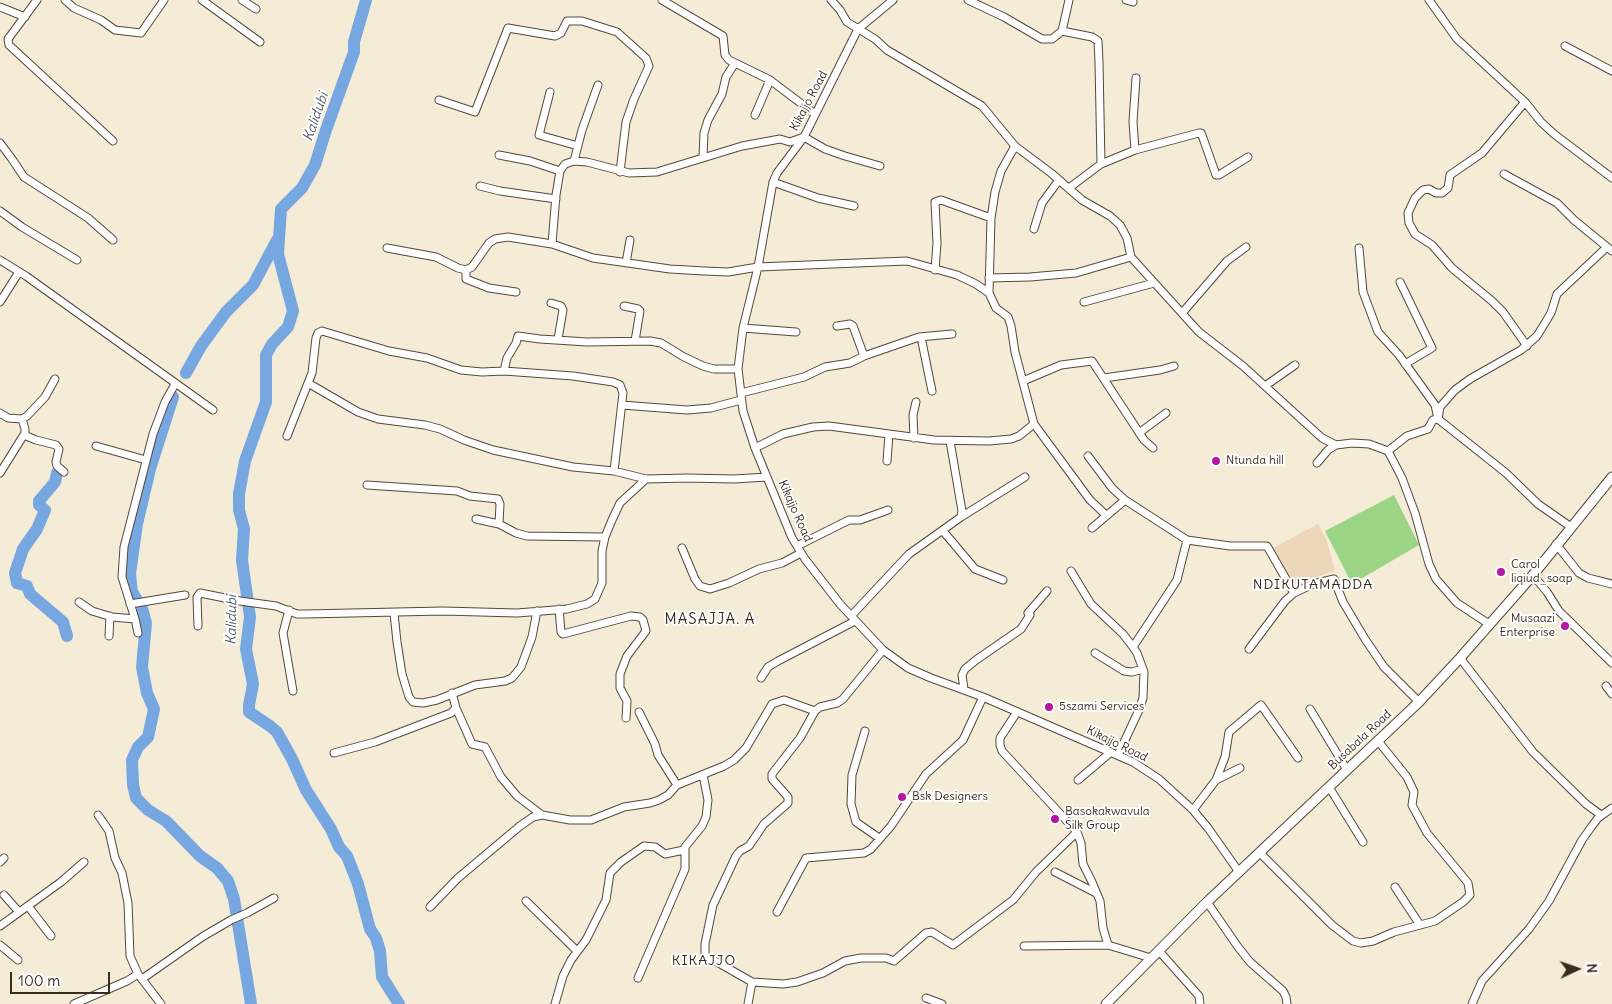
<!DOCTYPE html>
<style>
body{margin:0}
#map{position:relative;width:1612px;height:1004px;overflow:hidden;background:#f4ecd7;font-family:Delius,sans-serif}
canvas{display:block}
.north{position:absolute;left:1552px;top:944px;width:50px;height:50px;-webkit-text-stroke:4px #fff;paint-order:stroke;rotate:87deg;font-size:14px;font-weight:700;line-height:20px;text-align:center;color:#3b2a1e}
.north::after{content:'';display:block;margin:auto;width:18px;height:22px;background:#3b2a1e;clip-path:polygon(50% 0,100% 100%,50% 72%,0 100%)}
.scale{position:absolute;left:10px;top:972px;width:100px;height:22px;box-sizing:border-box;border:2px solid #3b2a1e;border-top:0;padding-left:6px;font-size:15px;line-height:18px;white-space:nowrap;color:#3b2a1e;-webkit-text-stroke:4px #fff;paint-order:stroke}
</style>
<div id="map">
<canvas width="1612" height="1004"></canvas>
<div class="north">N</div>
<div class="scale">100 m</div>
</div>
<script>
const ctx = document.querySelector('canvas').getContext('2d');
ctx.lineJoin = 'round';
function paint(path, color) {
  ctx.fillStyle = color;
  ctx.fill(path, 'evenodd');
}
function shape(rows) {
  const path = new Path2D();
  for (const r of rows) {
    path.moveTo(r[0], r[1]);
    for (let i = 2; i < r.length; i += 2) path.lineTo(r[i], r[i + 1]);
  }
  return path;
}
function trace(path, color, width, dash) {
  ctx.strokeStyle = color;
  ctx.lineWidth = width;
  ctx.lineCap = dash ? 'butt' : 'round';
  ctx.setLineDash(dash || []);
  ctx.stroke(path);
}
function write(font, color, halo, rows, align = 'center') {
  ctx.font = font + ' Delius,sans-serif';
  ctx.lineWidth = 4;
  ctx.setLineDash([]);
  ctx.textBaseline = 'middle';
  ctx.strokeStyle = halo;
  ctx.fillStyle = color;
  for (const [text, x, y, turn = 0] of rows) {
    ctx.save();
    ctx.translate(x, y);
    ctx.rotate((+turn || 0) * Math.PI / 180);
    ctx.textAlign = isNaN(turn) ? turn : align;
    if (halo) ctx.strokeText(text, 0, 0);
    ctx.fillText(text, 0, 0);
    ctx.restore();
  }
}
paint(shape([
 [1318,524,1327,541,1335,571,1303,581,1293,586,1271,549]
]), '#ecd7ba');
paint(shape([
 [1394,495,1419,545,1352,584,1325,531]
]), '#9cd486');
trace(shape([
 [366,0,354,42,354,52,326,130,315,165,302,188,281,209,278,254,293,311,288,327,272,344,266,355,266,402,245,461,239,494,239,510,244,529,242,560,250,617,246,649,253,684,249,705,249,712,270,726,277,732,292,759,306,790,331,829,339,847,347,856,358,884,370,929,376,938,380,951,382,977,399,1004],
 [186,373,201,346,226,312,253,285,277,240],
 [173,397,150,469,137,524,130,574,132,592,142,608,146,623,142,667,147,693,154,709,148,737,138,747,132,760,133,785,136,798,148,810,166,821,200,856,217,868,228,881,234,899,251,1004],
 [57,473,55,482,39,501,39,505,45,510,37,529,23,549,15,573,17,583,27,586,30,594,63,622,67,636]
]), '#77a7e1', 12);
const minor = shape([
 [37,0,8,39,9,45,113,141],
 [65,0,74,8,101,20,115,30,141,33,164,0],
 [202,0,260,42],
 [242,0,256,9],
 [662,0,723,36,725,55,729,60,770,80,815,114],
 [831,0,840,10,847,22,875,39,887,50,982,106,1015,146,1051,173,1082,200,1110,216,1120,225,1127,238,1131,257,1199,332,1243,366,1322,438,1336,445],
 [893,0,858,29,804,137,777,173,773,182,758,267,743,328,738,369,743,411,755,448,792,538,805,559,840,604,883,650,908,668,931,678,983,697,1133,762,1159,779,1193,810,1208,828,1239,872],
 [968,0,1004,17,1042,39,1052,39,1062,31,1069,0],
 [1126,0,1133,2],
 [1429,0,1457,39,1525,102,1541,122,1554,134,1612,178],
 [0,7,25,17],
 [1062,31,1092,37,1098,41,1099,62,1101,164,1069,188],
 [1565,46,1612,71],
 [550,92,539,135,578,146],
 [439,100,475,112,508,28,555,36,561,33,567,21,582,21,617,32,646,58,649,66,634,99,626,122,620,172],
 [1525,102,1482,153,1450,175,1448,188,1442,193,1436,193,1429,189,1423,190,1415,198,1408,213,1409,223,1415,234,1432,245,1452,268,1492,301,1503,312,1527,346],
 [755,115,770,80],
 [0,143,12,159,24,177,88,218,113,240],
 [1015,146,1001,171,995,192,991,218,989,293,996,308,1008,317,1011,326,1015,352,1034,424,1090,500,1106,515],
 [1135,150,1199,133,1201,133,1203,138,1216,175,1219,175,1248,157],
 [499,155,530,161,560,171],
 [703,157,704,133,708,120,722,94,726,77,735,63],
 [574,161,582,130,598,85],
 [1101,164,1135,150,1133,122,1136,78],
 [1504,174,1557,203,1574,220,1612,251],
 [773,182,818,198,854,206],
 [480,186,500,191,556,199],
 [0,211,22,227,77,260],
 [1034,229,1042,203,1059,180],
 [552,244,556,195,560,171,565,164,574,161,587,162,629,173,657,172,742,146,780,139,790,142,804,137,825,149,845,156,880,166],
 [387,248,436,257,458,268,466,270,472,267,489,243,495,239,508,237,552,244,593,258,670,269,704,271,728,272,758,267,907,261,957,275,976,284,989,293],
 [1359,248,1363,292,1378,332,1399,355,1435,405,1438,419,1433,420,1428,429,1407,436,1388,451],
 [0,260,26,276,213,410],
 [626,263,630,240],
 [466,270,466,279,489,288,516,292],
 [935,270,937,243,935,202,941,200,991,218],
 [989,278,1030,277,1076,273,1131,257],
 [1400,282,1432,348,1405,364],
 [0,302,19,272],
 [1084,302,1154,283],
 [551,303,561,306,563,310,558,339],
 [624,306,638,309,640,311,635,341],
 [1183,312,1227,261,1246,247],
 [837,326,850,324,853,326,864,356],
 [743,328,796,332],
 [921,337,932,391],
 [504,371,507,358,516,343,518,336,540,339,587,342,650,341,661,343,684,357,703,366,714,369,738,369],
 [1104,378,1160,370,1174,366],
 [1023,381,1061,365,1092,361,1144,440,1153,448],
 [308,383,358,412,378,419,425,425,440,429,464,440,493,450,573,467,614,471,646,479,687,478,734,479,767,477],
 [1265,386,1295,365],
 [741,393,804,377,825,367,850,363,864,356,919,337,952,334],
 [622,405,687,410,711,408,741,400],
 [0,413,8,418,22,419,27,416,45,397,55,379],
 [1139,433,1166,413],
 [24,435,36,440,56,445,59,449,56,462,57,466,64,472],
 [287,436,312,373,316,338,318,333,322,331,389,351,427,358,461,370,482,372,504,371,573,376,613,382,620,385,623,393,614,471],
 [914,438,913,415,916,402],
 [96,446,146,460],
 [755,448,783,434,813,427,829,426,934,440,989,441,1011,439,1019,436,1034,424],
 [1088,456,1112,488,1125,500],
 [887,461,889,434],
 [1317,463,1328,450,1336,445,1352,443,1369,444,1388,451,1402,478,1415,513,1429,564,1436,579,1457,603,1489,624],
 [0,473,25,433,25,429,22,419],
 [367,485,457,491,470,496,498,499,500,504,499,524],
 [961,517,1025,477],
 [476,519,499,524,516,533,527,536,605,537],
 [1571,527,1538,504,1506,473,1438,419,1440,407,1455,390,1470,379,1521,350,1537,336,1551,313,1557,294,1607,247],
 [1092,528,1125,500,1187,540,1230,546,1267,546,1294,593],
 [943,531,975,569,1003,580],
 [1556,544,1579,573,1588,578,1612,584],
 [797,546,849,520,860,520,888,510],
 [682,548,695,579,700,586,710,589,729,583,759,569,782,563,801,553],
 [1071,571,1091,604,1123,634,1133,647,1137,653,1144,672,1143,698,1139,710,1118,755],
 [1533,575,1547,592,1559,611,1612,663],
 [79,602,92,611,112,617,135,619],
 [130,604,185,595],
 [559,609,561,632,563,634,631,616,640,617,643,620,646,631,627,656,620,674,620,688,627,701,626,718],
 [289,610,283,633,293,691],
 [394,613,397,642,402,674,409,697,413,702,423,703,437,700,475,685,505,681,512,678,521,667,532,637,537,611],
 [851,616,909,554,961,517,962,511,950,441],
 [198,626,197,597,200,593,240,601,276,606,297,614,305,614,443,611,517,613,567,609,587,604,595,599,602,583,602,551,605,537,612,520,620,503,646,479],
 [138,633,135,619,122,577,124,547,153,434,165,402,175,384],
 [109,636,110,616],
 [1133,647,1177,580,1187,540],
 [1249,649,1285,601,1294,593,1313,584,1334,579,1343,602,1365,639,1384,667,1419,702],
 [1095,653,1124,671,1132,672,1143,669],
 [1460,658,1533,752,1586,804,1601,815],
 [761,678,768,667,778,661,855,621],
 [1606,686,1612,694],
 [964,689,962,675,965,669,976,660,1021,629,1030,615,1028,613,1047,591],
 [456,708,472,744,485,747,501,777,517,796,542,815],
 [1310,709,1347,770],
 [639,712,655,744,658,755,677,785],
 [1017,712,1000,738,1000,745,1002,751,1077,832,1081,843,1083,864,1092,882,1100,901,1103,928,1108,945],
 [865,731,852,775,851,804,856,822,879,838],
 [334,753,375,742,451,713,456,708,452,693],
 [1078,780,1111,752],
 [1216,780,1240,768],
 [1329,787,1363,842],
 [1193,810,1216,780,1225,757,1229,732,1261,705,1298,758],
 [98,815,109,831,115,858,122,873,128,903,130,956,138,974],
 [1260,853,1332,925,1353,941,1361,943,1373,941,1394,932,1435,921,1463,902,1470,895,1468,883,1427,833,1412,805,1414,792,1407,777,1378,741],
 [0,862,4,858],
 [1055,872,1096,893],
 [1395,887,1420,925],
 [4,895,19,912],
 [526,901,577,951],
 [1207,902,1238,947,1250,962,1283,991,1286,997,1287,1004],
 [28,906,51,936],
 [430,907,458,878,520,826,533,817,542,815,570,820,591,820,624,807,650,803,659,800,668,795,677,785,724,766,734,760,746,748,772,704,784,700,815,711],
 [777,912,806,858,864,853,871,849,891,826,926,774,963,740,983,697],
 [0,926,61,882,84,862],
 [0,945,18,960],
 [1024,946,1108,945,1151,958],
 [1159,951,1199,996,1200,1004],
 [638,978,685,869,685,847,702,826,706,817,708,800,703,775],
 [142,979,202,937,231,920,247,913,274,898],
 [752,982,717,962,705,957,705,944,713,905,736,856,740,851,749,846,764,824,788,803,788,797,772,779,772,774,800,738,815,711,820,707,837,703,843,699,883,650],
 [926,998,942,1004],
 [74,1004,127,981,138,974,161,1004],
 [555,1004,563,976,571,960,586,940,606,900,610,873,621,862,644,846,655,847,665,854,684,850],
 [748,1004,752,982,783,984,797,982,823,973,845,961,861,958,886,958,894,961,926,933,932,932,953,945,1013,900,1036,872,1077,832],
 [1472,1004,1482,981,1529,929,1549,901,1582,840,1592,826,1598,818,1612,808]
]);
const tertiary = shape([
 [1106,1004,1207,902,1419,702,1460,658,1533,575,1612,477]
]);
trace(minor, '#57473a', 9);
trace(tertiary, '#57473a', 11);
trace(minor, '#fff', 7);
trace(tertiary, '#fff', 9);
for (const [x, y, r, color] of [
 [1216,461,5,"#b5179e"],
 [1501,572,5,"#b5179e"],
 [1565,626,5,"#b5179e"],
 [1049,707,5,"#b5179e"],
 [902,797,5,"#b5179e"],
 [1055,819,5,"#b5179e"]
]) {
  const dot = new Path2D();
  dot.arc(x, y, r, 0, 2 * Math.PI);
  ctx.fillStyle = color;
  ctx.fill(dot);
  trace(dot, '#fff', 2);
}
write('12px', '#3b2a1e', '#fff', [
 ["Kikajjo Road",809,101,-62],
 ["Kikajjo Road",795,511,66],
 ["Busabala Road",1360,740,-43],
 ["Kikajjo Road",1117,744,26]
]);
write('12px', '#3b2a1e', '#fff', [
 ["Ntunda hill",1226,461],
 ["Carol",1511,565],
 ["liqiud_soap",1511,579],
 ["Musaazi",1555,619,"right"],
 ["Enterprise",1555,633,"right"],
 ["5szami Services",1059,707],
 ["Bsk Designers",912,797],
 ["Basokakwavula",1065,812],
 ["Silk Group",1065,826]
], 'left');
write('italic 14px', '#535c6c', '#fff', [
 ["Kalidubi",316,117,-71],
 ["Kalidubi",232,620,-89]
]);
ctx.letterSpacing = '1px';
write('14px', '#3b2a1e', '#fff', [
 ["NDIKUTAMADDA",1313,585],
 ["KIKAJJO",704,961]
]);
ctx.letterSpacing = '0px';
ctx.letterSpacing = '1px';
write('15px', '#3b2a1e', '#fff', [
 ["MASAJJA. A",710,620]
]);
ctx.letterSpacing = '0px';
</script>
